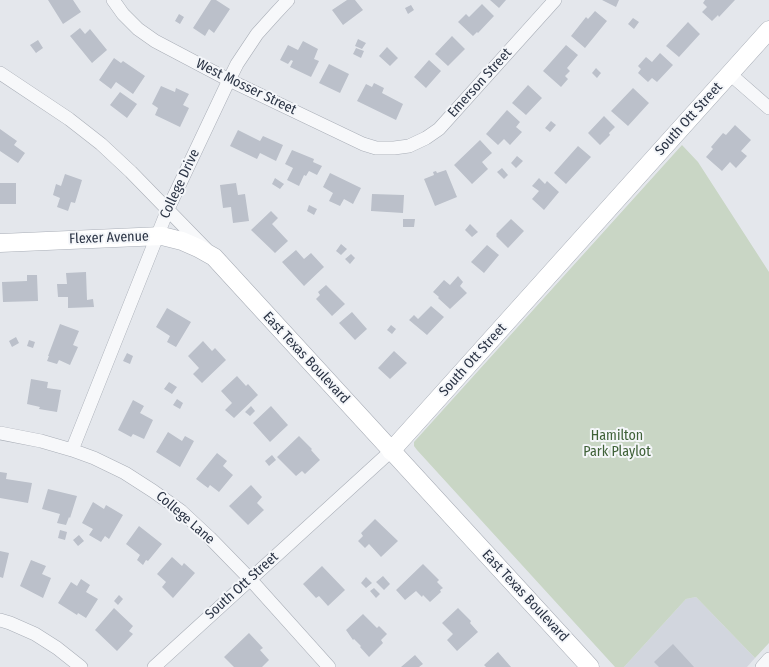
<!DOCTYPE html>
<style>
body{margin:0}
canvas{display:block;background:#e4e7ec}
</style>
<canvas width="769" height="667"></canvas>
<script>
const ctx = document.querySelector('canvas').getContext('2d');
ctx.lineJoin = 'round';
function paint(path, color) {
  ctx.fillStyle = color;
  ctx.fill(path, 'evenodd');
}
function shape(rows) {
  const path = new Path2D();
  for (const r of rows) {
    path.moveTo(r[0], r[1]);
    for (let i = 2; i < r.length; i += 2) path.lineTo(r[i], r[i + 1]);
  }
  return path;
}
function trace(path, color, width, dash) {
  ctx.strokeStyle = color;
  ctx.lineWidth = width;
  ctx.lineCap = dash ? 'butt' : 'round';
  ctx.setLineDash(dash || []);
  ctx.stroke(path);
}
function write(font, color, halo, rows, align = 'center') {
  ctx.font = font + ' "Fira Sans Condensed",sans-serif';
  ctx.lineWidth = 4;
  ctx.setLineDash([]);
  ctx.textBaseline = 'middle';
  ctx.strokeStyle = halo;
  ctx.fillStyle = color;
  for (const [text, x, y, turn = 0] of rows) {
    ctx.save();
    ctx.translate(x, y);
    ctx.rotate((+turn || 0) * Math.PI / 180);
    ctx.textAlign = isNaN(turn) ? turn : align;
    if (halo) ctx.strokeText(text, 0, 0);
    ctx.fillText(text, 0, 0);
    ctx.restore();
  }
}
paint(shape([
 [696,597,755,658,747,667,624,667,686,599]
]), '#d2d6de');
paint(shape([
 [682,145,698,162,769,272,769,643,755,658,696,597,686,599,624,667,615,667,417,450,414,446,414,442]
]), '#c9d6c5');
paint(shape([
 [48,0,73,0,81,12,63,24],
 [211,0,216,0,230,9,214,33,209,29,205,36,193,28],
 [347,0,355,0,363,10,343,25,332,10],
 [490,0,506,0,499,8],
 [602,0,619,0,616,7],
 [705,0,735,0,719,17,718,15,712,21,702,12,707,7,703,3],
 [482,4,494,16,478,33,477,32,473,36,458,22,466,14,469,17],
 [411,5,414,10,408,14,405,8],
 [595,11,607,21,585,48,571,36,586,17,588,19],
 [179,14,184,17,180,24,175,21],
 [633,18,639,22,634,29,628,24],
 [688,22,700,34,679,57,666,46],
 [80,28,85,34,90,29,107,50,92,63,70,36],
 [452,36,465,49,448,66,435,54],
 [358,39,366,43,362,49,355,46],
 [38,40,43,48,36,53,30,45],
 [303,41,318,49,314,59,319,61,311,77,290,67,293,61,291,60,288,64,280,60,288,45,298,50],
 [566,45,578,55,567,68,570,71,565,76,568,79,561,87,543,71],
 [387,47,398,58,390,66,379,56],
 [356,48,364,51,361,58,353,54],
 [660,53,673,65,657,82,652,78,648,82,638,73,641,69,638,66,646,57,652,62],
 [114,58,121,63,123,61,145,76,133,94,116,82,111,89,99,80],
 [429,60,441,71,426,88,414,77],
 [329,64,349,74,340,93,319,83],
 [596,68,601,73,597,78,592,73],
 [374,83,384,88,382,93,403,104,396,120,357,101,366,84,372,87],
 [528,85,542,98,526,115,512,103],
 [161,86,175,92,176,88,189,94,183,105,189,108,180,127,155,115,158,108,152,104],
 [633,88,649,103,628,126,611,111],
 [120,92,137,104,127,118,110,105],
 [507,110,520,122,516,127,522,132,510,145,504,139,498,145,486,134],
 [604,116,615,127,609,133,610,135,600,145,588,133],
 [551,121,556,125,550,132,545,128],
 [735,125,751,140,741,151,747,156,736,168,730,162,722,171,706,157,713,149,711,147,723,133,726,135],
 [0,129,17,141,14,145,25,153,18,163,0,151],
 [238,130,260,141,263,136,283,145,276,161,260,153,257,159,230,146],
 [480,140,492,153,482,162,488,169,472,184,454,165],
 [578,146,591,157,566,184,554,173],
 [292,150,314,159,313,162,322,166,317,175,309,171,306,176,304,175,299,186,287,180,293,168,285,164],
 [517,156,523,161,516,168,511,163],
 [502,168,508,175,504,179,497,172],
 [446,170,457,197,435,206,424,179,434,175,433,172,436,171,437,173],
 [330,173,361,188,353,204,344,199,340,206,329,201,333,193,323,187],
 [65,174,82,180,75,203,71,202,68,211,57,207,60,198,53,195,56,184,61,186],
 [275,178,284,184,280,189,272,184],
 [539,178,545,184,547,181,559,192,544,210,532,199,539,191,532,186],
 [0,183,16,183,16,204,0,204],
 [236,183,238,195,245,194,249,221,233,223,231,207,223,208,220,185],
 [372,194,404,195,403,213,371,211],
 [309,205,317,209,314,215,307,211],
 [271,211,278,218,272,224,288,241,275,253,251,230],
 [403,219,415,219,414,227,403,227],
 [511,219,524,231,508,248,496,236,497,235,496,234],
 [470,224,478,232,472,237,465,230],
 [341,244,347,249,341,255,336,251],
 [487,245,499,255,484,273,471,262],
 [296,250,304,259,311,253,324,267,304,286,282,262],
 [351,254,355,258,350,264,345,259],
 [86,272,87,300,93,299,94,307,68,308,68,297,58,297,57,284,67,284,66,273],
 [27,275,37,275,38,301,3,302,2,282,27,281],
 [458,276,463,282,460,286,467,293,450,309,438,298,439,297,433,292,444,280,450,285],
 [326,285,345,304,332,316,316,299,320,295,318,292],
 [431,306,444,317,427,335,409,320,414,315,418,319],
 [167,308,191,322,176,347,167,342,170,336,156,327],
 [352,312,367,329,355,340,339,323],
 [60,324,79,331,73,345,78,347,70,365,59,360,57,364,47,361,49,356,48,356],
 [391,325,396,329,392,334,387,330],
 [16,337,19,343,12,347,9,341],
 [29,340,35,342,33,348,27,346],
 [203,341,212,351,215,348,226,360,202,383,193,374,199,368,188,356],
 [394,351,407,363,390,379,378,368],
 [127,353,133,356,130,364,123,361],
 [237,376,246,386,248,384,258,395,234,418,225,410,232,403,221,391],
 [31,379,48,382,47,388,61,390,57,412,39,409,40,407,27,404],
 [169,382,177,387,172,394,164,389],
 [177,399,183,403,180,409,173,405],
 [133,400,144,406,140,413,153,420,144,439,133,434,131,437,118,430],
 [251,406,255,411,250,416,245,412],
 [271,406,288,425,270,442,253,423],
 [168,432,182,441,185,436,194,441,180,467,156,452],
 [299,436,312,449,311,450,320,460,305,474,302,471,296,476,277,457],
 [217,453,227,461,223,466,233,475,219,492,210,485,208,488,196,479],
 [272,455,276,460,269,466,265,461],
 [0,472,7,473,6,479,32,483,28,503,0,498],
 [251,485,262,497,257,503,264,510,248,525,229,506],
 [48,489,77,496,70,518,69,517,66,525,57,523,60,514,42,509],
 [93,502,104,509,106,505,123,515,109,539,105,536,101,542,89,535,93,529,82,523],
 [375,519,398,541,381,557,369,544,365,548,358,541,363,536,361,533],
 [139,526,162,544,148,561,146,560,143,565,137,560,140,555,126,544],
 [60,530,67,532,65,540,58,538],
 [79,535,84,541,78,546,73,540],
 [0,551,9,553,3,578,0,577],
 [172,557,182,566,184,563,195,573,173,598,162,587,166,582,157,574],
 [31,560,46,566,42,574,51,578,43,598,20,586],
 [423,564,439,580,437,582,443,588,440,590,441,592,430,602,423,595,422,597,416,591,405,600,396,590],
 [322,566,345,590,328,606,319,596,316,598,303,584],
 [383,576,390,584,384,590,376,582],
 [366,577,372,583,366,588,361,583],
 [81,579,90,585,86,592,98,599,86,618,78,613,77,615,58,603,71,582,77,586],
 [374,588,380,594,376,598,370,591],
 [119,595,123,599,118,605,114,601],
 [114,608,133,626,129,631,133,634,117,651,95,630],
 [458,608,471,621,470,623,478,632,457,651,447,640,453,634,442,623],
 [363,614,377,628,379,626,387,634,381,640,383,643,369,657,360,647,361,646,354,639,353,640,346,630],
 [249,633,263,648,260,650,269,660,262,667,234,667,224,657],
 [673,644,694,667,659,667,654,662],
 [498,652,511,667,486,667,484,665],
 [415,655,423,664,419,667,401,667]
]), '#bbc0ca');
const street = shape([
 [113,0,123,14,138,29,155,41,229,80,363,144,376,148,394,148,409,146,426,138,439,129,555,0],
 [0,73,69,119,101,144,131,172,206,249],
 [730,74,769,108],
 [0,433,41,441,72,450,94,458,125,473,153,491,181,511,210,538,250,579,329,667],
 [72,450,168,209,229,80,237,64,257,34,275,14,288,0],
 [0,620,10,623,35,634,57,648,81,667],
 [154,667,391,451],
 [762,667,769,659]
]);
const secondary = shape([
 [0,243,162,236,182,241,198,248,214,257,590,667],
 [391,451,769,30]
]);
trace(street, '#a9aeb7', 14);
trace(secondary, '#a9aeb7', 19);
trace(street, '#f7f8fa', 13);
trace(secondary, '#fff', 18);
write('14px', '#2b3445', '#f4f6f9', [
 ["Emerson Street",480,83,-48],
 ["West Mosser Street",246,87,26],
 ["South Ott Street",689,119,-48],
 ["College Drive",180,184,-65],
 ["Flexer Avenue",109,238,-2],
 ["East Texas Boulevard",306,358,47],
 ["South Ott Street",473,360,-48],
 ["College Lane",185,518,41],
 ["South Ott Street",242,586,-42],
 ["East Texas Boulevard",525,596,47]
]);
write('14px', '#3f6138', '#f4f6f9', [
 ["Hamilton",617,436],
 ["Park Playlot",617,452]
]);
</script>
